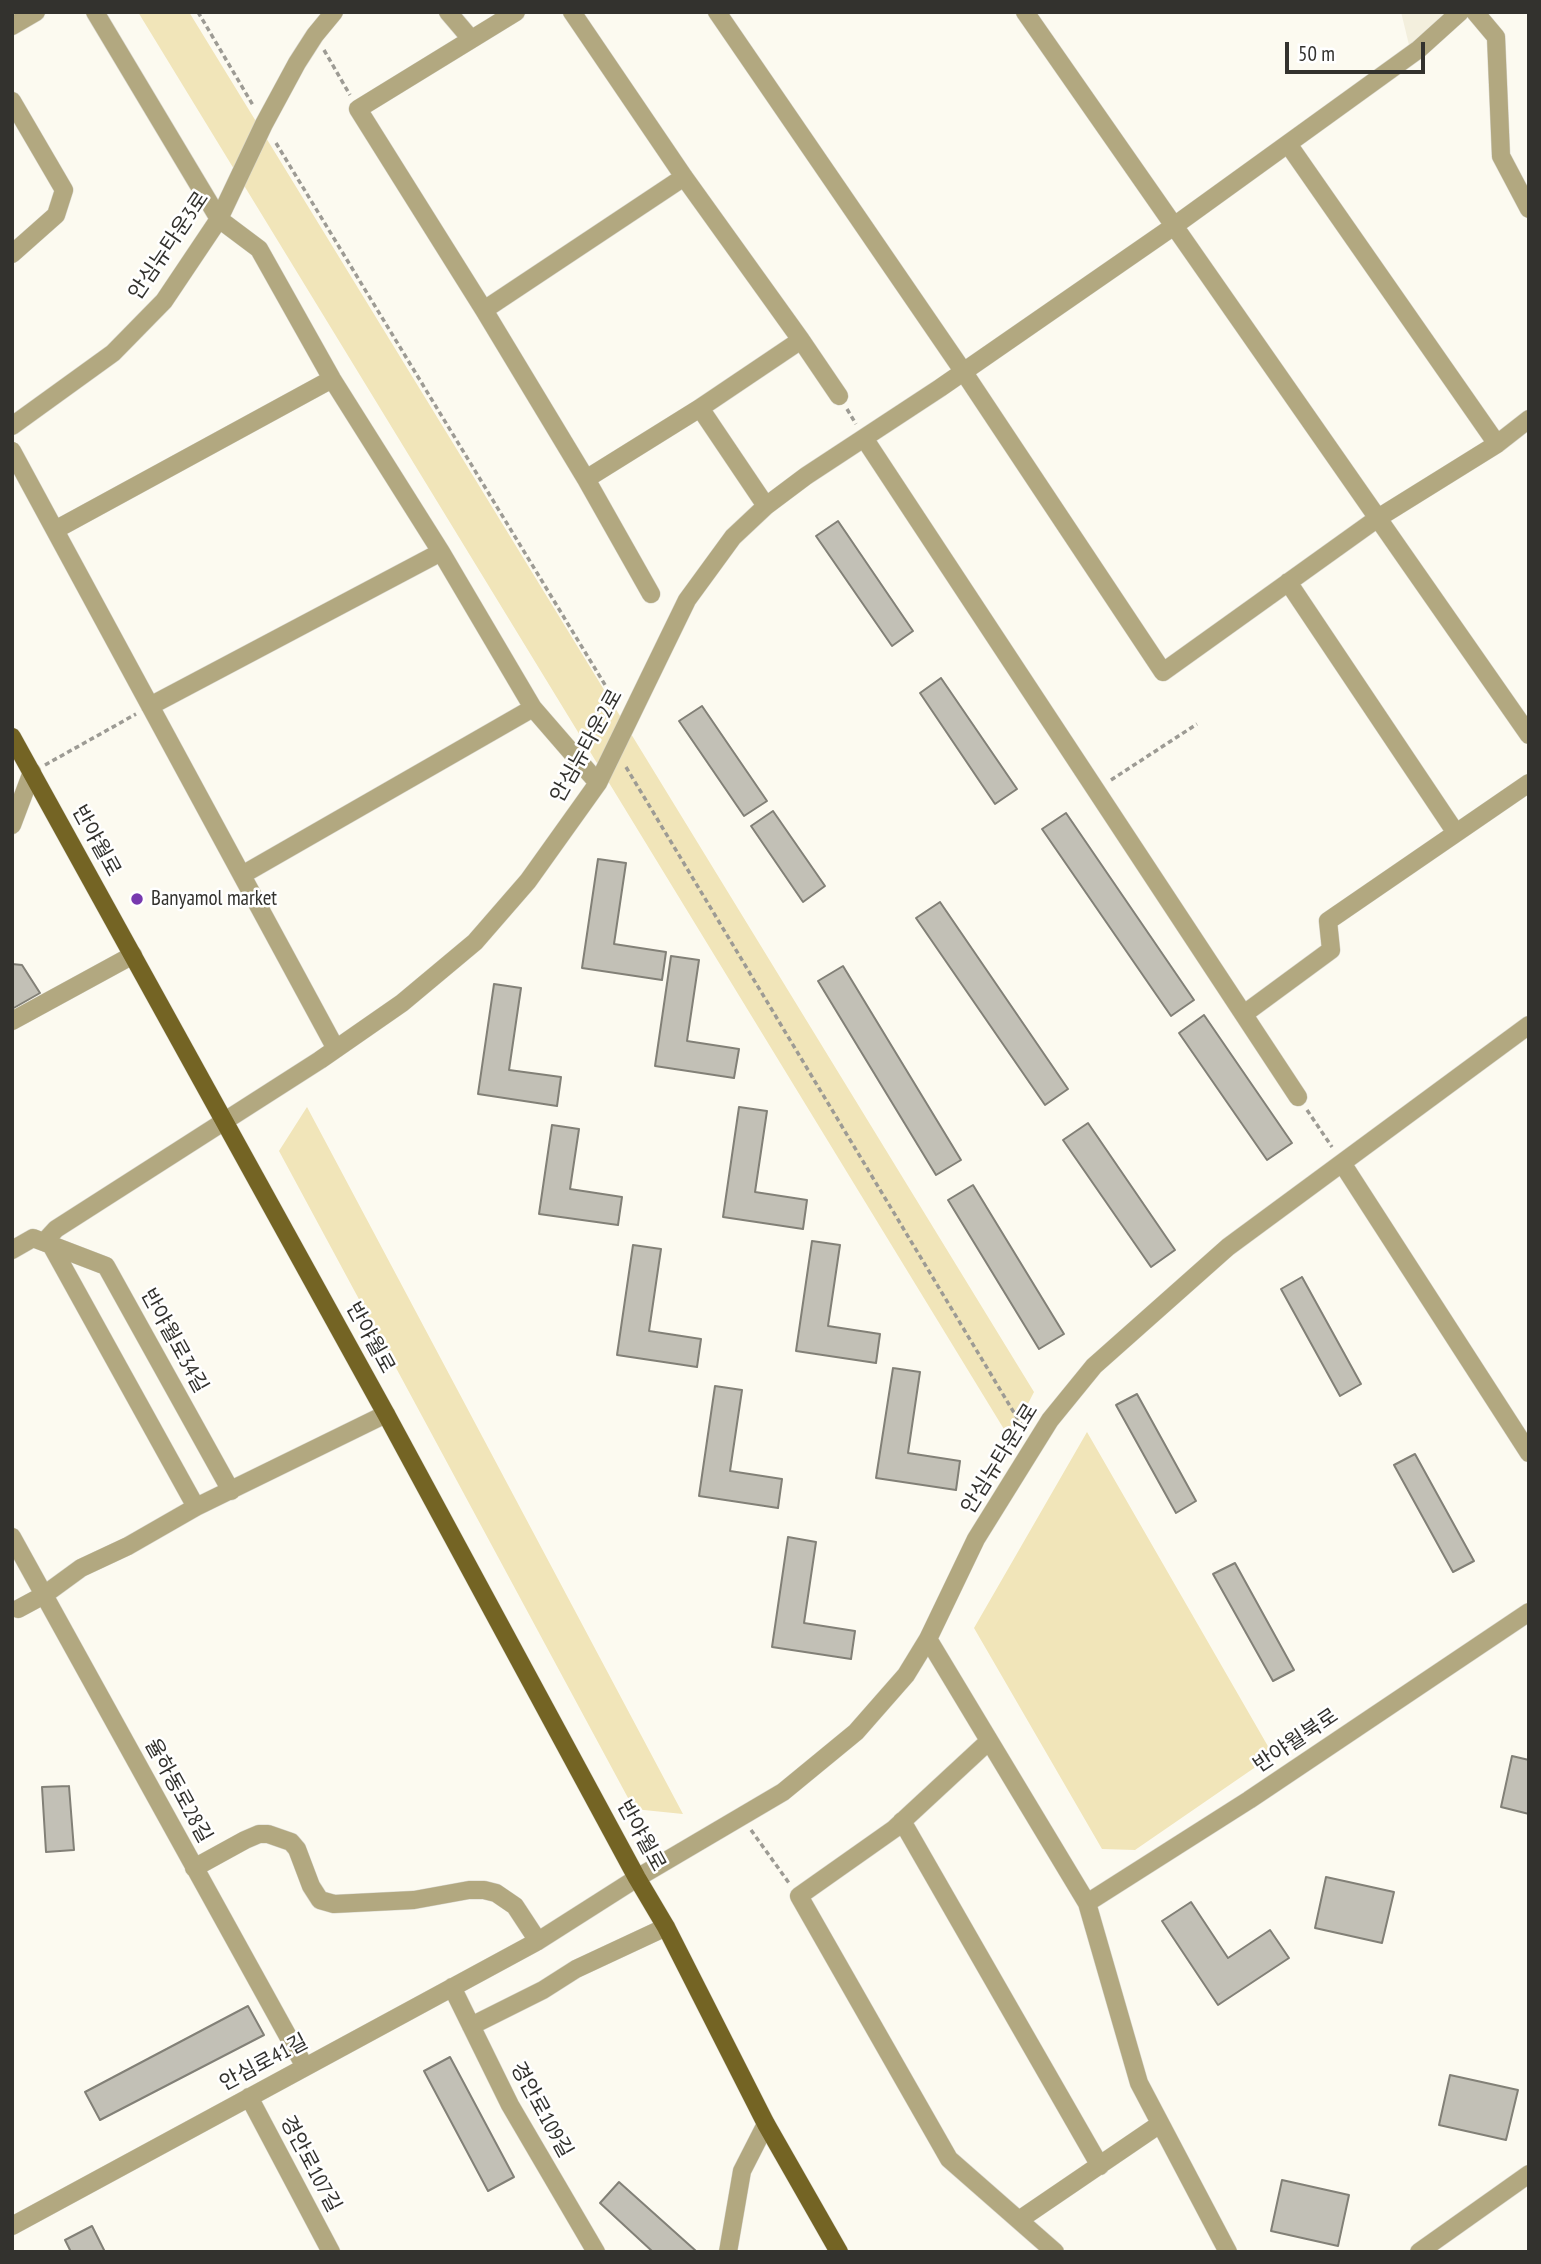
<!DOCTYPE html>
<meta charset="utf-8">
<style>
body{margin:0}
#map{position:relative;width:1541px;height:2264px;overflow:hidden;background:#fcfaf0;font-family:"PT Sans Narrow",sans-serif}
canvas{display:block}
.frame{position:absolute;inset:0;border:14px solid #33322e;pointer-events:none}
.scale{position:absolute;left:1285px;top:42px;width:140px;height:32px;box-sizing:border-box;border:4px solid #33322e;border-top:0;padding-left:9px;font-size:21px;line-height:24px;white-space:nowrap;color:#33322e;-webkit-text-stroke:5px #fff;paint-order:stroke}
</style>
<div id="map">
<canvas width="1541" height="2264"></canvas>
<div class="frame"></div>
<div class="scale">50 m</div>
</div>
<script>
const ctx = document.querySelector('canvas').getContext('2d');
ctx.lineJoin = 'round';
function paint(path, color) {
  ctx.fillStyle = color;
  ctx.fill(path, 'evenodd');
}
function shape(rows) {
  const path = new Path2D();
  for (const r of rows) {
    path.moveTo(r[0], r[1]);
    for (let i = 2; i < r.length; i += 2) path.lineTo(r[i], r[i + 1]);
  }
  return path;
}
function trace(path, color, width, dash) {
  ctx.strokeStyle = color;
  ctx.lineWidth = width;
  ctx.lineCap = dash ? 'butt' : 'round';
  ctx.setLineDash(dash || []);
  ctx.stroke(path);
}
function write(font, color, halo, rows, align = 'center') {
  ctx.font = font + ' "PT Sans Narrow","Noto Sans KR",sans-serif';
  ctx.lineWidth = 5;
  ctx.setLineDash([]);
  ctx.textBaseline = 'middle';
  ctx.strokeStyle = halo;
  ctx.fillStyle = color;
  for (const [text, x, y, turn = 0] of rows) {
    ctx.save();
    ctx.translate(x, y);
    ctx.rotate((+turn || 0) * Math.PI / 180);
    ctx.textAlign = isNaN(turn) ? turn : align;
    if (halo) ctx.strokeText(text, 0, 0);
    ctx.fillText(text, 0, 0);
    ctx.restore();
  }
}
paint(shape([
 [1401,12,1446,12,1445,18,1409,45]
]), '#f3efdd');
paint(shape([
 [138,12,189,12,1034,1392,1010,1439],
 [307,1107,683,1814,634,1809,279,1151],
 [1087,1432,1273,1755,1135,1850,1102,1849,974,1628]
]), '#f1e5b9');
const building = shape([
 [838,521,913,631,892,646,816,536,838,521],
 [941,678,1017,789,995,804,920,693,941,678],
 [702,706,767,801,744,816,679,721,702,706],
 [773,811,825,886,803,902,751,826,773,811],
 [1066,813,1194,1000,1171,1016,1042,829,1066,813],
 [598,859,626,863,614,944,666,952,662,980,582,968,598,859],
 [940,902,1068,1089,1045,1105,916,918,940,902],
 [671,956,699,960,687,1041,739,1049,734,1078,655,1066,671,956],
 [12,964,22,965,40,993,12,1009,12,964],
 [843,966,961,1160,936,1175,818,981,843,966],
 [494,984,521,988,509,1070,561,1077,557,1106,478,1094,494,984],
 [1204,1015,1292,1143,1267,1160,1179,1033,1204,1015],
 [739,1107,767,1111,755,1192,807,1200,803,1229,723,1217,739,1107],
 [1088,1123,1175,1250,1151,1267,1063,1140,1088,1123],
 [552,1125,579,1129,570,1189,622,1197,618,1225,539,1214,552,1125],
 [973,1185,1064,1334,1039,1349,948,1200,973,1185],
 [812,1241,840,1245,828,1326,880,1334,876,1363,796,1351,812,1241],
 [633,1245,661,1249,649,1331,701,1339,697,1367,617,1355,633,1245],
 [1302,1277,1361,1384,1340,1396,1281,1289,1302,1277],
 [893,1368,920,1372,908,1453,960,1461,956,1490,876,1478,893,1368],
 [715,1386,742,1390,730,1471,782,1479,778,1508,699,1496,715,1386],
 [1137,1394,1196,1501,1176,1513,1116,1405,1137,1394],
 [1415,1454,1474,1561,1453,1572,1394,1465,1415,1454],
 [788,1537,816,1542,804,1623,855,1631,851,1659,772,1647,788,1537],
 [1235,1563,1294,1670,1273,1681,1213,1574,1235,1563],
 [1512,1756,1529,1760,1529,1814,1501,1807,1512,1756],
 [69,1786,74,1850,46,1852,42,1787,69,1786],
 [1326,1877,1394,1892,1382,1943,1315,1928,1326,1877],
 [1191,1902,1228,1958,1270,1930,1289,1958,1218,2005,1162,1921,1191,1902],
 [248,2006,264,2035,100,2120,85,2092,248,2006],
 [450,2057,514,2177,488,2191,424,2071,450,2057],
 [1450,2075,1518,2090,1506,2140,1439,2125,1450,2075],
 [1282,2180,1349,2195,1338,2246,1271,2231,1282,2180],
 [619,2182,696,2251,695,2252,653,2252,600,2203,619,2182],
 [92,2226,105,2252,71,2252,65,2240,92,2226]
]);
paint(building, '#c2c0b6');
trace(building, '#828077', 2);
const minor = shape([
 [95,12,219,219,259,249,332,379,441,552,533,708,598,783],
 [448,12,471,39],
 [516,12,358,109,484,310,586,479,700,408,801,340,684,177,572,12],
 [717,12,963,371,1163,672,1378,518,1497,444,1529,419],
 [1025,12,1529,735],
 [1475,12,1496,37,1501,156,1529,209],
 [12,26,36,12],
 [12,101,64,190,56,215,12,254],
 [1288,144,1497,444],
 [484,310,684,177],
 [801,340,839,396],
 [700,408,766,506],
 [12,426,113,353,164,301,219,219,264,124,297,63,315,35,334,12],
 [864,438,1298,1097],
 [12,451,336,1049],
 [586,479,651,594],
 [55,530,332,379],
 [1288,582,1456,833],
 [150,706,441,552],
 [12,825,32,772],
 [242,875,533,708],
 [1244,1014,1331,950,1328,921,1529,783],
 [12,1021,133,955],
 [1342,1163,1529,1453],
 [44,1242,56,1229,320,1060,402,1003,475,942,528,881,598,783,687,600,733,537,766,506,806,476,940,388,1174,226,1419,49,1460,12],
 [51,1245,196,1507],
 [12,1250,33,1238,106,1266,231,1491],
 [12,1537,305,2067],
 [18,1609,44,1595,81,1568,128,1546,196,1507,386,1414],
 [928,1639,1087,1903,1139,2083,1228,2252],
 [989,1741,894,1829,799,1896,949,2159,1055,2252],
 [902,1821,1100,2166],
 [194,1868,245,1840,259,1834,268,1834,291,1842,297,1849,311,1886,320,1900,334,1904,414,1900,469,1890,484,1890,496,1893,515,1906,538,1941],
 [1087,1903,1249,1800,1529,1612],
 [452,1987,510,2105,596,2252],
 [471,2026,543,1990,576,1969,666,1927],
 [249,2097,331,2252],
 [1019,2220,1160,2124],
 [12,2226,538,1941,637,1878,783,1792,856,1732,906,1675,928,1639,976,1539,1050,1420,1094,1366,1228,1247,1529,1025],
 [728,2252,742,2171,766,2124],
 [1419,2252,1529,2174]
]);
const major = shape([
 [12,737,386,1414,637,1878,666,1927,766,2124,839,2252]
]);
trace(minor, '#d8d6cd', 19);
trace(major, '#d8d6cd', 19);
trace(shape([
 [198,12,254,107],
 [324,50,350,95],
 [276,143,616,703,615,705],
 [847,409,856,424],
 [45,765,136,714],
 [626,767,1025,1431],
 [1111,780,1197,724],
 [1307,1110,1332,1147],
 [751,1830,789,1883]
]), '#9d9b94', 3.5, [5, 3.5]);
trace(minor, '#b2a880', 18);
trace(major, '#746424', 18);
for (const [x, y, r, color] of [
 [137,899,7,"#7739ae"]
]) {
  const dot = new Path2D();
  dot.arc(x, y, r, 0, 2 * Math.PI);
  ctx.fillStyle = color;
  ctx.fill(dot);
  trace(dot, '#fff', 2.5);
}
write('21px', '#33322e', '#fff', [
 ["안심뉴타운3로",169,246,-56],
 ["안심뉴타운2로",587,746,-61],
 ["반야월로",96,841,61],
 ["반야월로",370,1338,61],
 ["반야월로34길",174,1341,61],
 ["안심뉴타운1로",1000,1459,-58],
 ["반야월북로",1296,1741,-34],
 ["율하동로28길",178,1791,61],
 ["반야월로",641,1836,61],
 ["안심로41길",264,2063,-28],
 ["경안로109길",541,2110,61],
 ["경안로107길",310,2164,62]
]);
write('21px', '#33322e', '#fff', [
 ["Banyamol market",151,899]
], 'left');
</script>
